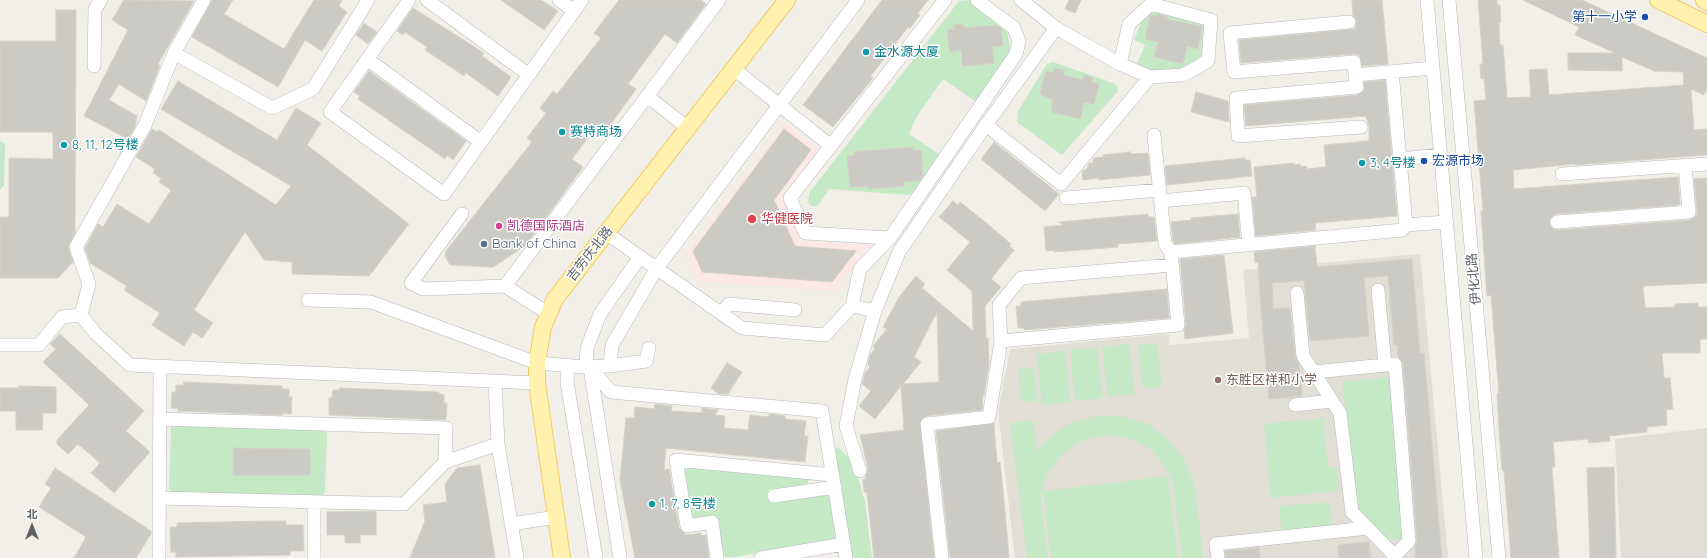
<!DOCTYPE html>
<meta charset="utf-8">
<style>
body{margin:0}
#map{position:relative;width:1707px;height:558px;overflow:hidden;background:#f1efe8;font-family:Quicksand,"Noto Sans SC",sans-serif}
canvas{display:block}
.north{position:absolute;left:12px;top:506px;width:40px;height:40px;-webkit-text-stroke:3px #fff;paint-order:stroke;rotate:0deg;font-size:11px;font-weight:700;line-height:16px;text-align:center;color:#5f6368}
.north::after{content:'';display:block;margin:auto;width:14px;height:18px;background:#5f6368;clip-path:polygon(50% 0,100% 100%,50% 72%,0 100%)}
</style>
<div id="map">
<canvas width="1707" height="558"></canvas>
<div class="north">北</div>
</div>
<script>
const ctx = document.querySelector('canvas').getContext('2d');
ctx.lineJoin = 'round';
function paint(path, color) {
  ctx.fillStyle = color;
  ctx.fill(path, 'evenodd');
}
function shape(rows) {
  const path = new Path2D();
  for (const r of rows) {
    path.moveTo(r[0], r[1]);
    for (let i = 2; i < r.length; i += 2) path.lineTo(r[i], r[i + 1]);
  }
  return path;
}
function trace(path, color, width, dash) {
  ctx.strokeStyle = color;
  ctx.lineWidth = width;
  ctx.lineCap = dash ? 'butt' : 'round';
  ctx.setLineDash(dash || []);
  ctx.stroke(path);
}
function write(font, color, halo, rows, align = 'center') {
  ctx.font = font + ' Quicksand,"Noto Sans SC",sans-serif';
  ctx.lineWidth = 3;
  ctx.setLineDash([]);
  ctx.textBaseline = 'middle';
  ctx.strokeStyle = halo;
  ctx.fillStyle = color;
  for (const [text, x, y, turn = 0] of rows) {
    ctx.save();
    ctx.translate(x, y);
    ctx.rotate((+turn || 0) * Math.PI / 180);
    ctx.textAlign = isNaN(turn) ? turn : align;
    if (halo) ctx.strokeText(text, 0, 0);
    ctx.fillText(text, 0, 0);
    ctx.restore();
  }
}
paint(shape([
 [1420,254,1448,558,1015,558,998,411,1010,349,1169,334,1170,345,1249,338,1243,270],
 [1707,428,1707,558,1621,558,1615,439]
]), '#e1ded6');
paint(shape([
 [785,123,820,150,783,199,802,240,870,245,836,291,697,281,686,253]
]), '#fce8e6');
paint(shape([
 [970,0,1006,27,1011,52,979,99,975,101,943,79,917,116,909,134,939,154,939,159,914,193,908,195,829,189,818,206,811,206,808,202,809,193,959,1],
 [1154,11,1208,22,1201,56,1187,69,1157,74,1141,70,1137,64,1145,45,1134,40,1143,18],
 [1053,62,1116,84,1118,91,1062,155,1017,122,1018,111,1047,64],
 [0,141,5,144,4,185,0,190],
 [1157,343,1162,387,1143,389,1138,345],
 [1129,344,1135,394,1108,397,1102,347],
 [1097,347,1103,398,1075,401,1070,350],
 [1065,351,1070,402,1042,405,1037,354],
 [1034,368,1037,401,1021,402,1018,369],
 [1388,377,1391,379,1404,539,1386,540,1357,509,1342,382],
 [1096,416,1123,416,1149,425,1170,441,1186,463,1195,488,1203,558,1182,558,1173,483,1165,466,1153,452,1137,441,1118,436,1099,436,1077,443,1059,457,1046,476,1041,498,1048,558,1027,558,1010,423,1033,421,1037,452,1049,437,1071,423],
 [1323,418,1328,467,1336,466,1338,491,1271,498,1264,424],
 [179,423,322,429,327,433,325,492,320,499,178,493,169,490,171,427],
 [838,447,853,462,865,501,872,558,851,558,834,451],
 [684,467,810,477,807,484,768,490,770,503,827,494,831,500,836,535,832,541,728,558,723,555,716,518,694,522],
 [1168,476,1178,558,1051,558,1043,491],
 [1330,502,1333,529,1282,534,1279,506]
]), '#c5e8c5');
const building = shape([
 [124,0,194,1,158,64,160,66,146,101,119,84,109,100,137,116,135,127,128,139,84,116,128,30,112,20,124,0],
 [212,0,233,0,224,14,284,49,314,0,342,0,339,6,347,12,322,51,305,40,278,87,192,37,212,0],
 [501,0,541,0,558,11,544,30,501,0],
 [619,0,701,0,706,4,677,43,665,34,628,84,636,89,603,135,594,129,572,159,583,167,525,246,493,267,450,265,445,256,446,251,532,142,527,138,546,113,540,108,553,91,557,94,601,38,594,33,619,0],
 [882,0,928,0,918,13,920,15,910,28,908,27,870,77,873,78,833,127,803,105,882,0],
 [1069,0,1081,0,1075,13,1065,9,1069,0],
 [1352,0,1382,0,1388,64,1362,66,1359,55,1353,54,1241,63,1239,40,1355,29,1357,21,1353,16,1352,0],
 [1478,0,1497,0,1497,5,1500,5,1501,22,1499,22,1500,45,1503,45,1507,98,1531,97,1529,70,1547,69,1549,95,1684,85,1683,72,1654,71,1622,57,1622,71,1568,70,1568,53,1615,53,1575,35,1579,27,1523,0,1582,0,1707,58,1707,89,1704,95,1691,89,1694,130,1706,129,1707,132,1707,155,1574,165,1574,164,1513,170,1514,189,1678,177,1680,205,1556,214,1550,218,1549,223,1553,229,1558,230,1690,220,1696,216,1697,212,1694,179,1707,178,1707,283,1643,286,1645,308,1675,307,1675,304,1698,303,1698,307,1707,307,1707,339,1700,339,1700,353,1662,353,1664,378,1670,378,1673,409,1666,410,1667,425,1647,427,1647,432,1609,436,1610,441,1589,443,1588,439,1553,442,1555,467,1552,467,1559,558,1511,558,1504,471,1502,471,1499,429,1497,394,1499,394,1491,295,1487,296,1481,211,1483,211,1474,101,1486,100,1484,78,1481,79,1480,64,1483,64,1478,0],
 [413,8,470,44,484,53,482,56,511,77,498,96,466,73,464,76,425,50,427,47,405,32,403,35,397,31,413,8],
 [56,10,76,10,75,233,68,247,73,262,58,278,0,278,0,217,9,217,9,158,53,159,53,132,0,132,0,41,56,41,56,10],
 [1158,14,1168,17,1167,19,1202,27,1198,49,1187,46,1183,64,1154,57,1158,42,1145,39,1150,16,1158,16,1158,14],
 [364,23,377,32,368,44,356,35,364,23],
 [963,24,964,28,996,25,1001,28,1003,46,992,47,994,63,963,66,961,50,950,52,947,30,954,29,953,25,963,24],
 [1054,68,1064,70,1063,75,1082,80,1084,75,1093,78,1092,82,1099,84,1094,104,1084,102,1080,119,1051,112,1053,100,1040,94,1046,71,1053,73,1054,68],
 [369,71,466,141,453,160,447,155,445,159,358,99,360,96,354,92,369,71],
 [1385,80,1397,216,1315,223,1316,230,1256,236,1252,197,1257,197,1254,167,1294,163,1294,165,1300,164,1301,167,1306,166,1307,169,1326,167,1324,145,1369,141,1369,126,1366,116,1246,126,1244,105,1358,95,1364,90,1364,82,1385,80],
 [178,81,277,140,296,108,321,123,307,145,409,224,369,276,292,274,292,262,264,260,245,232,194,310,213,323,202,338,193,332,184,346,152,325,160,313,124,290,127,286,90,263,85,248,98,224,103,227,117,204,149,224,171,190,159,182,161,178,153,173,155,169,136,157,152,129,157,132,159,130,179,143,276,205,291,186,161,109,178,81],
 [1196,92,1228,101,1229,122,1191,112,1196,92],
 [784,129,811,150,774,200,795,246,856,251,832,282,702,272,693,251,784,129],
 [994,142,1059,194,1045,211,981,159,994,142],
 [913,147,913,151,921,150,923,176,919,181,904,182,904,186,868,189,868,186,850,187,847,156,854,155,854,152,913,147],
 [1131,152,1131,154,1148,153,1150,175,1099,180,1098,178,1083,180,1082,171,1087,169,1089,163,1093,163,1093,158,1104,157,1103,155,1131,152],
 [1245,158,1245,160,1250,160,1252,176,1167,185,1165,166,1245,158],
 [953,201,958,205,960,202,985,222,1011,244,1009,246,1014,250,991,279,1001,287,985,306,986,338,988,338,989,365,984,395,983,395,982,410,926,416,920,421,934,558,874,558,867,492,864,492,863,479,865,479,868,469,860,435,904,430,901,386,875,419,859,406,871,391,862,384,863,381,865,373,870,367,868,365,870,355,875,349,873,346,887,329,883,327,899,297,916,276,925,284,922,288,973,331,972,291,947,270,970,242,939,217,953,201],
 [937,312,939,382,903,384,921,362,914,357,937,312],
 [1148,214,1148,217,1154,217,1157,241,1118,244,1118,247,1054,252,1054,250,1046,251,1044,227,1063,225,1059,222,1148,214],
 [1238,214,1240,237,1175,244,1173,241,1171,222,1191,220,1191,218,1238,214],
 [1315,246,1317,267,1412,259,1420,354,1424,353,1442,558,1415,558,1415,547,1417,540,1403,363,1398,357,1397,345,1394,345,1388,276,1364,278,1369,336,1310,341,1304,281,1272,283,1273,309,1290,308,1295,357,1299,364,1302,396,1269,399,1261,310,1258,262,1255,263,1254,252,1315,246],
 [1224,255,1233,333,1185,339,1184,330,1186,324,1180,259,1224,255],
 [1167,289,1169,318,1024,330,1024,328,1018,328,1016,306,1021,306,1021,302,1167,289],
 [60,334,144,411,126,431,150,452,114,493,91,473,100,463,78,444,68,454,57,444,57,440,89,405,43,362,56,349,50,344,60,334],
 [727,363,742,372,728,394,719,394,711,388,727,363],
 [184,382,282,386,282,389,289,389,289,397,292,397,291,414,283,413,283,415,178,411,178,408,171,408,172,392,176,392,176,385,183,385,184,382],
 [19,386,56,387,56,413,43,413,42,430,16,430,16,411,0,411,0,388,19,388,19,386],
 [340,388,439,392,439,394,444,395,444,403,447,403,446,420,329,415,329,398,332,398,333,390,340,390,340,388],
 [655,404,672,406,671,411,702,413,702,408,718,410,715,415,725,416,724,428,748,430,750,415,769,417,769,414,785,416,785,419,806,421,804,436,808,436,805,462,666,448,664,470,669,469,679,528,685,534,690,535,701,533,701,536,706,535,709,558,635,558,620,480,626,418,634,418,635,407,654,409,655,404],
 [994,423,997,463,1000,462,1004,500,1009,558,950,558,936,431,994,423],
 [233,448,310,449,310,475,233,475,233,448],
 [480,465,495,558,410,558,425,521,423,505,447,502,445,484,457,468,480,465],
 [1614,467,1616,558,1590,558,1587,468,1614,467],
 [55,468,151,531,151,534,136,558,74,558,86,537,39,507,51,488,45,484,55,468],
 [376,511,376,535,360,535,360,543,345,543,345,535,327,535,327,512,376,511],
 [268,521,286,521,286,525,303,525,304,551,290,551,290,555,176,557,176,552,171,552,170,527,177,527,177,523,268,521],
 [1369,542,1371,558,1339,558,1338,545,1369,542],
 [1259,548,1260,558,1226,558,1225,551,1259,548]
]);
paint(building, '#cccac5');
trace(building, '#d6d1c6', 1);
const minor = shape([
 [409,0,330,112,444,194,582,0],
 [427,0,529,75],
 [559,0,574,11],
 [1021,0,1056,28,986,125,1061,184,1150,77,1183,75,1208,61,1211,20,1151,4,1129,24,1120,64,1150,77],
 [1427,0,1476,558],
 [1449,0,1499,558],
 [1349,22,1230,33,1234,72,1354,62,1355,75,1433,68],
 [1056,28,1120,64],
 [174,53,272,108,313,89,368,0],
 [367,59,481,142],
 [94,66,95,9,101,0],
 [734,69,831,146],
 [1392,72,1406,225,1446,222],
 [1355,75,1357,87,1236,98,1238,136,1361,127],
 [647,96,688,128],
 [1154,135,1165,244,1171,252],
 [1400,159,1440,155],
 [1562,174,1707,164],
 [1066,198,1159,190],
 [1161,201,1244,193,1249,245],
 [462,214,411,283,423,289,505,286,549,314],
 [1557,222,1689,212,1685,165],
 [606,233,742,328,825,335,852,306,860,269,890,238,1016,54,1019,41,1014,28,977,0],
 [890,238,805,233,790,198,945,0],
 [505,286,719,0],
 [1378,290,1385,365,1395,364,1409,541,1395,556,1395,558],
 [1297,293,1303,356,1340,413,1352,512,1395,556],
 [308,300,371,302,537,363,586,367,610,366,646,361,649,348],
 [852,306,875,311,899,252,986,125],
 [721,313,729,304,795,310],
 [81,315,89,284,76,247,145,125,174,53,204,0],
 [1001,341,999,305,1021,278,1172,265],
 [0,345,39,345,62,317,81,315,95,333,130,365,537,383],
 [568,365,567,382,596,558],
 [610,366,612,345,657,268,858,0],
 [586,367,587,348,600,314,640,257],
 [590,367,611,392,822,411,846,558],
 [590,367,620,558],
 [1314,372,1385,365],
 [495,381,498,444,517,558],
 [1295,405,1332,401],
 [160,419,446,428,445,462],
 [860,471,846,426,855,379,875,311],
 [774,496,835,487],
 [159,498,404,504,445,462,498,444],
 [314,502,314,558],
 [511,524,556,517],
 [159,558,160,366],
 [717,558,712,522,687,526,676,460,833,475],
 [761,558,844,544],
 [942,558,927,424,989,417,1001,341,1178,325,1171,252,1402,230,1406,225],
 [1218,558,1216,544,1368,528]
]);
const major = shape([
 [1658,0,1707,24],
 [1704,0,1707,2],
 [562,558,537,383,537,363,543,327,555,299,787,0]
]);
trace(minor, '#b5b8bc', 14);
trace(major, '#f2c960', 18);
trace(minor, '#fff', 13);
trace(major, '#fff2af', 16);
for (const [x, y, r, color] of [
 [1645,17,4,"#1a4fb4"],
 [866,52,4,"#0f9aa8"],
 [562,132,4,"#0f9aa8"],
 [64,145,4,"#0f9aa8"],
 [1424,161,4,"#1a4fb4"],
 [1362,163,4,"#0f9aa8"],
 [752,219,5,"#e0444e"],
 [499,226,4,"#d1479c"],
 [484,244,4,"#5c6f8a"],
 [1218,380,4,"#8d6e63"],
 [652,504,4,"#0f9aa8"]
]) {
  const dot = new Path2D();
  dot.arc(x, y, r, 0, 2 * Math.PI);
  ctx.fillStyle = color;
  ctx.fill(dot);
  trace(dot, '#fff', 1.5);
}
write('13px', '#164399', '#fff', [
 ["第十一小学",1637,17],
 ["宏源市场",1432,161,"left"]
], 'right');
write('13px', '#0d838f', '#fff', [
 ["金水源大厦",874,52],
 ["赛特商场",570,132],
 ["8, 11, 12号楼",72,145],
 ["3, 4号楼",1370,163],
 ["1, 7, 8号楼",660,504]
], 'left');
write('13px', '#be3a42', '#fff', [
 ["华健医院",761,219]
], 'left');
write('13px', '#b23c85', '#fff', [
 ["凯德国际酒店",507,226]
], 'left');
write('13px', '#4e5e75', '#fff', [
 ["Bank of China",492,244]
], 'left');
write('13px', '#5f6368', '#fff', [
 ["吉劳庆北路",590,254,-52],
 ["伊化北路",1474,279,-95]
]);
write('13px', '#785e54', '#fff', [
 ["东胜区祥和小学",1226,380]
], 'left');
</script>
